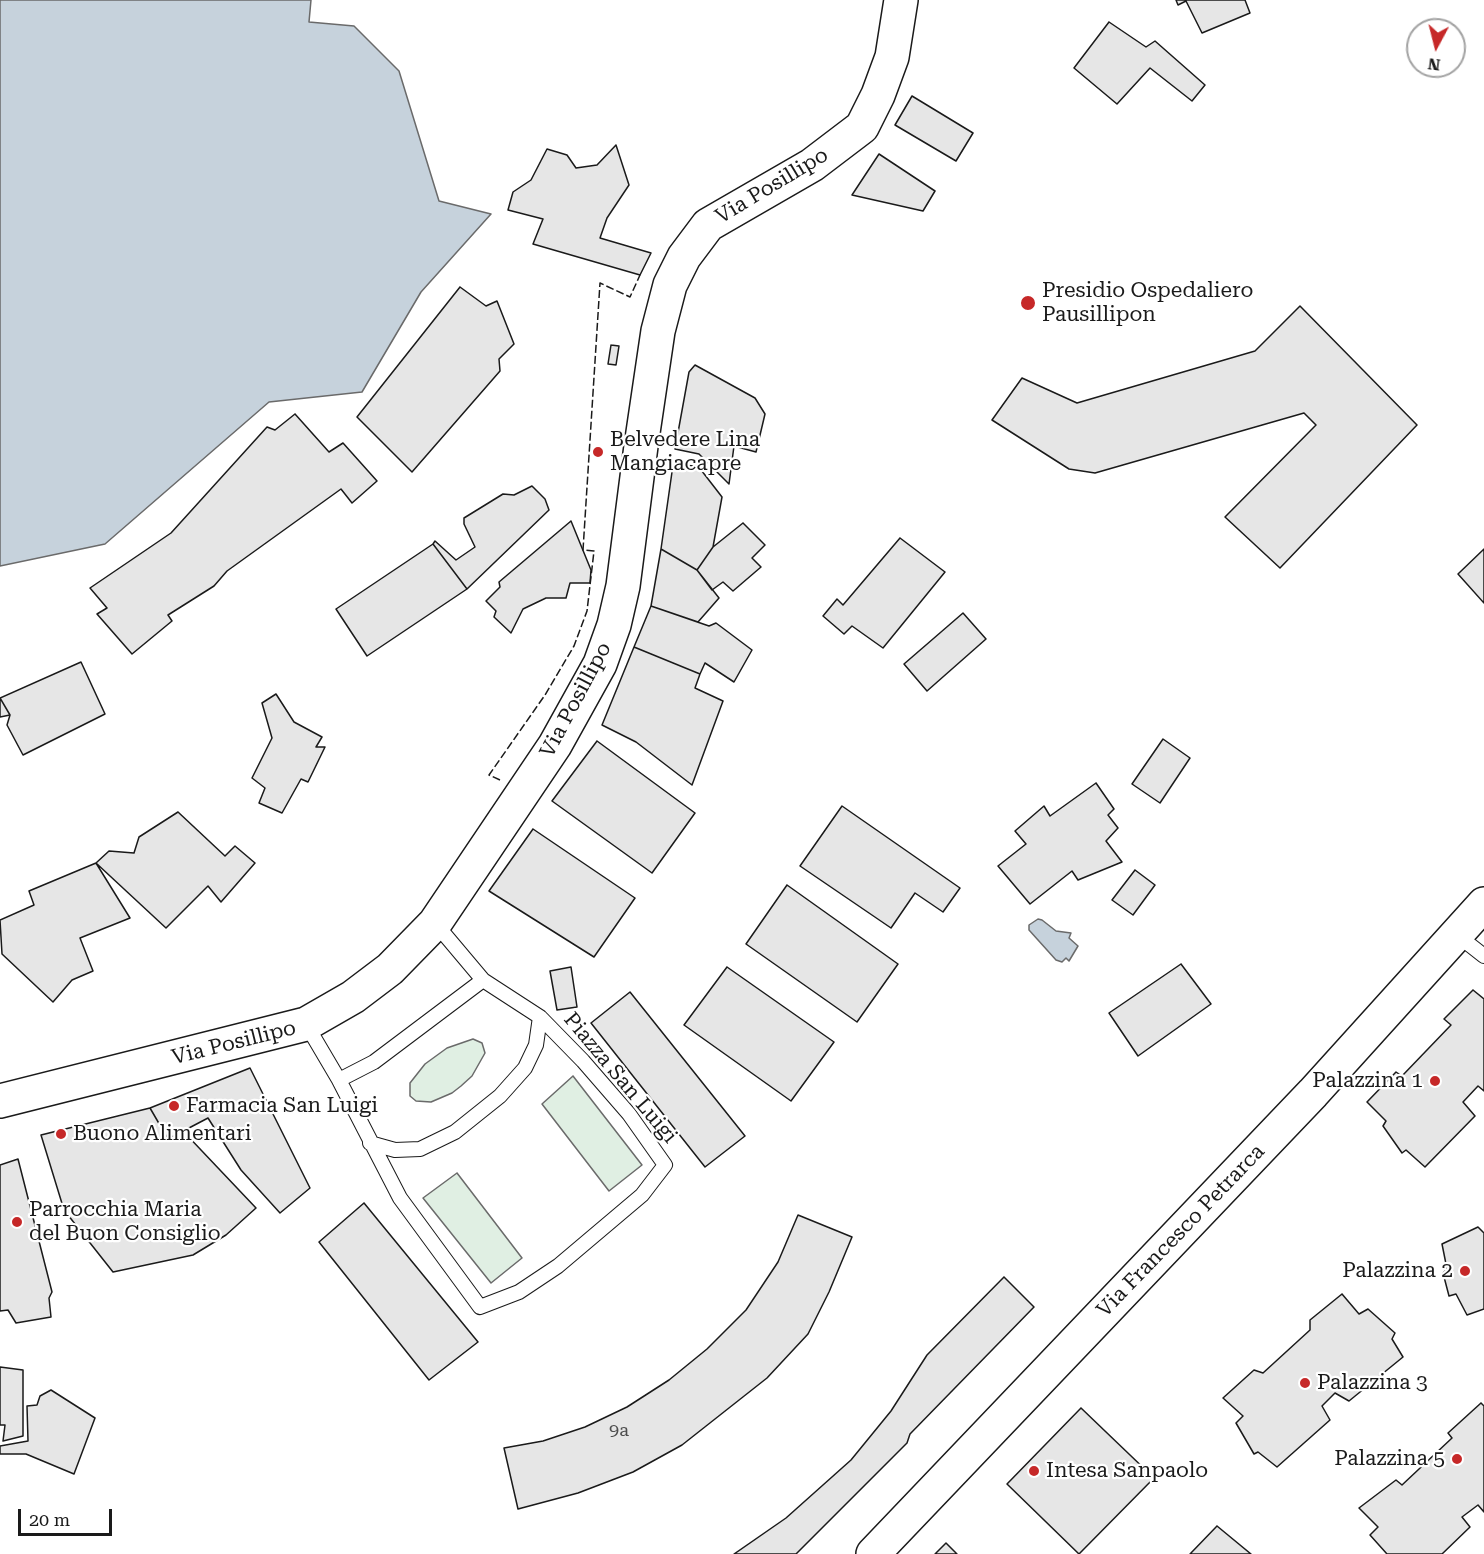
<!DOCTYPE html>
<style>
body{margin:0}
#map{position:relative;width:1484px;height:1554px;overflow:hidden;background:#fff;font-family:"Roboto Serif",serif}
canvas{display:block}
.north{position:absolute;left:1406px;top:18px;width:60px;height:60px;box-sizing:border-box;background:#fff;border:2px solid #a3a3a3;border-radius:50%;rotate:187deg;font-size:16px;font-weight:700;line-height:24px;text-align:center;color:#1a1a1a}
.north::after{content:'';display:block;margin:auto;width:21px;height:27px;background:#c62828;clip-path:polygon(50% 0,100% 100%,50% 72%,0 100%)}
.scale{position:absolute;left:18px;top:1509px;width:94px;height:27px;box-sizing:border-box;border:3px solid #1a1a1a;border-top:0;padding-left:8px;font-size:18px;line-height:21px;white-space:nowrap;color:#1a1a1a;-webkit-text-stroke:4px #fff;paint-order:stroke}
</style>
<div id="map">
<canvas width="1484" height="1554"></canvas>
<div class="north">N</div>
<div class="scale">20 m</div>
</div>
<script>
const ctx = document.querySelector('canvas').getContext('2d');
ctx.lineJoin = 'round';
function paint(path, color) {
  ctx.fillStyle = color;
  ctx.fill(path, 'evenodd');
}
function shape(rows) {
  const path = new Path2D();
  for (const r of rows) {
    path.moveTo(r[0], r[1]);
    for (let i = 2; i < r.length; i += 2) path.lineTo(r[i], r[i + 1]);
  }
  return path;
}
function trace(path, color, width, dash) {
  ctx.strokeStyle = color;
  ctx.lineWidth = width;
  ctx.lineCap = dash ? 'butt' : 'round';
  ctx.setLineDash(dash || []);
  ctx.stroke(path);
}
function write(font, color, halo, rows, align = 'center') {
  ctx.font = font + ' "Roboto Serif",serif';
  ctx.lineWidth = 4.5;
  ctx.setLineDash([]);
  ctx.textBaseline = 'middle';
  ctx.strokeStyle = halo;
  ctx.fillStyle = color;
  for (const [text, x, y, turn = 0] of rows) {
    ctx.save();
    ctx.translate(x, y);
    ctx.rotate((+turn || 0) * Math.PI / 180);
    ctx.textAlign = isNaN(turn) ? turn : align;
    if (halo) ctx.strokeText(text, 0, 0);
    ctx.fillText(text, 0, 0);
    ctx.restore();
  }
}
const green = shape([
 [473,1039,482,1043,485,1053,472,1076,461,1086,452,1093,431,1102,416,1101,410,1096,410,1083,425,1064,447,1048,473,1039],
 [573,1076,642,1165,609,1191,542,1104,573,1076],
 [457,1173,522,1258,491,1283,423,1198,457,1173]
]);
paint(green, '#e0efe3');
trace(green, '#6a6a6a', 1.5);
const water = shape([
 [0,0,311,0,309,22,354,26,399,71,439,201,491,214,421,292,362,392,269,402,105,544,0,566,0,0],
 [1038,919,1042,920,1056,931,1071,933,1069,938,1078,946,1069,961,1066,958,1062,962,1056,960,1029,930,1029,925,1038,919]
]);
paint(water, '#c6d2dc');
trace(water, '#6a6a6a', 1.5);
const building = shape([
 [1176,0,1245,0,1250,13,1202,33,1186,1,1178,5,1176,0],
 [1109,22,1146,47,1155,41,1205,85,1192,101,1150,68,1117,104,1074,68,1109,22],
 [912,96,973,133,956,161,895,125,912,96],
 [616,145,629,185,607,218,600,238,651,253,640,275,533,244,543,219,508,210,513,192,531,180,547,149,567,155,576,168,597,165,616,145],
 [879,154,935,191,923,211,852,195,879,154],
 [460,287,486,306,497,301,514,344,499,359,500,371,412,472,357,417,460,287],
 [1300,306,1417,425,1280,568,1225,517,1316,425,1304,413,1095,473,1069,469,992,420,1022,378,1077,403,1255,351,1300,306],
 [611,345,619,346,616,365,608,364,611,345],
 [695,365,755,398,765,414,756,452,734,446,729,484,699,454,675,449,689,372,695,365],
 [295,414,329,452,343,443,377,481,352,503,341,489,227,571,214,586,168,615,172,621,132,654,97,614,107,608,90,588,171,533,267,427,275,430,295,414],
 [673,465,698,466,722,497,713,547,697,570,661,549,673,465],
 [532,486,545,499,549,510,467,589,433,544,435,541,456,560,475,547,464,524,464,518,503,494,514,495,532,486],
 [571,521,591,570,590,583,570,583,566,598,546,598,523,609,511,633,494,617,496,611,486,601,500,587,499,582,571,521],
 [743,523,765,545,752,558,761,567,733,591,723,582,712,590,697,570,713,547,743,523],
 [900,538,945,572,883,648,852,626,844,634,823,616,837,599,843,605,900,538],
 [433,544,467,589,367,656,336,609,433,544],
 [661,549,697,570,719,598,698,622,651,606,661,549],
 [1484,549,1484,603,1458,574,1484,549],
 [651,606,709,626,716,623,752,650,734,682,705,663,700,674,634,647,651,606],
 [963,613,986,639,927,691,904,664,963,613],
 [634,647,700,674,695,688,723,701,692,785,636,742,602,725,634,647],
 [81,662,105,714,23,755,7,725,10,715,0,698,81,662],
 [276,694,294,722,322,737,316,747,325,747,308,782,301,779,282,813,259,803,265,788,252,778,272,738,262,703,276,694],
 [0,698,10,715,0,717,0,698],
 [1163,739,1190,758,1160,803,1132,784,1163,739],
 [597,741,695,813,652,873,552,801,597,741],
 [1096,783,1114,809,1108,815,1118,828,1106,841,1122,862,1078,880,1072,871,1030,904,998,866,1026,844,1015,831,1044,806,1050,816,1096,783],
 [842,806,960,888,943,912,915,893,891,928,800,866,842,806],
 [178,812,225,856,235,846,255,863,221,902,208,886,166,928,96,863,109,851,134,853,139,837,178,812],
 [533,829,635,898,594,957,489,891,533,829],
 [96,863,130,918,80,938,93,971,72,980,53,1002,2,954,0,920,34,905,29,891,96,863],
 [1135,870,1155,885,1133,915,1112,900,1135,870],
 [787,885,898,964,857,1022,746,944,787,885],
 [1181,964,1211,1004,1138,1056,1109,1013,1181,964],
 [571,967,577,1007,557,1010,550,971,571,967],
 [727,967,834,1042,791,1101,684,1025,727,967],
 [1473,990,1484,999,1484,1091,1478,1086,1463,1102,1475,1116,1425,1167,1406,1150,1402,1153,1383,1126,1386,1121,1367,1102,1396,1072,1402,1076,1451,1025,1444,1019,1473,990],
 [630,992,745,1136,705,1167,591,1023,630,992],
 [250,1068,310,1188,280,1213,241,1170,208,1118,168,1139,150,1108,250,1068],
 [150,1108,168,1139,183,1131,256,1208,226,1235,193,1255,113,1272,64,1210,41,1135,150,1108],
 [18,1159,52,1292,49,1298,51,1317,16,1323,8,1310,0,1311,0,1165,18,1159],
 [364,1203,478,1342,429,1380,319,1242,364,1203],
 [798,1215,852,1237,829,1292,808,1334,767,1378,682,1445,633,1472,578,1493,518,1509,504,1448,543,1441,585,1427,627,1407,669,1380,707,1349,746,1310,778,1262,798,1215],
 [1478,1227,1484,1233,1484,1309,1467,1315,1456,1294,1449,1296,1443,1273,1447,1269,1442,1244,1478,1227],
 [1004,1277,1034,1307,910,1434,907,1443,796,1554,734,1554,786,1518,851,1460,891,1411,927,1355,1004,1277],
 [1342,1294,1359,1314,1368,1309,1395,1333,1392,1339,1403,1357,1349,1401,1335,1393,1322,1406,1330,1420,1277,1467,1258,1452,1254,1454,1236,1423,1243,1416,1223,1398,1254,1370,1263,1373,1310,1330,1310,1320,1342,1294],
 [0,1367,23,1370,23,1436,3,1441,5,1425,0,1425,0,1367],
 [51,1390,95,1418,74,1474,26,1454,0,1454,0,1446,28,1441,27,1406,37,1405,40,1396,51,1390],
 [1481,1403,1484,1406,1484,1512,1478,1505,1462,1517,1470,1527,1442,1554,1387,1554,1370,1535,1378,1527,1359,1508,1396,1480,1402,1485,1452,1438,1448,1433,1481,1403],
 [1081,1408,1154,1478,1079,1554,1007,1484,1081,1408],
 [1217,1526,1251,1554,1190,1554,1217,1526],
 [946,1543,957,1554,935,1554,946,1543]
]);
paint(building, '#e6e6e6');
trace(building, '#1a1a1a', 1.5);
const lane = shape([
 [1456,934,1484,956],
 [306,1024,339,1080,374,1062,483,980,435,923],
 [339,1080,400,1198,480,1307,519,1292,558,1266,642,1195,665,1165,629,1114,583,1061,540,1017,483,980],
 [370,1143,395,1150,420,1149,455,1132,500,1096,525,1068,536,1045,540,1017]
]);
const secondary = shape([
 [0,1101,306,1024,353,997,390,969,435,923,555,745,600,664,614,625,623,586,641,446,658,331,670,285,684,257,708,225,812,165,862,127,878,95,892,57,901,0],
 [873,1554,1313,1093,1484,904]
]);
trace(lane, '#1a1a1a', 16);
trace(secondary, '#1a1a1a', 36);
trace(lane, '#fff', 14);
trace(secondary, '#fff', 33);
trace(shape([
 [500,780,489,775,545,695,574,646,587,611,594,551,583,550,600,283,630,297,640,275]
]), '#1a1a1a', 1.5, [8, 3]);
for (const [x, y, r, color] of [
 [1028,303,8,"#c62828"],
 [598,452,6,"#c62828"],
 [1435,1081,6,"#c62828"],
 [174,1106,6,"#c62828"],
 [61,1134,6,"#c62828"],
 [17,1222,6,"#c62828"],
 [1465,1271,6,"#c62828"],
 [1305,1383,6,"#c62828"],
 [1457,1459,6,"#c62828"],
 [1034,1471,6,"#c62828"]
]) {
  const dot = new Path2D();
  dot.arc(x, y, r, 0, 2 * Math.PI);
  ctx.fillStyle = color;
  ctx.fill(dot);
  trace(dot, '#fff', 2);
}
write('18px', '#4d4d4d', null, [
 ["9a",619,1431]
]);
write('21px', '#1a1a1a', '#fff', [
 ["Via Posillipo",772,186,-31],
 ["Via Posillipo",576,700,-62],
 ["Via Posillipo",234,1043,-14],
 ["Piazza San Luigi",620,1078,50],
 ["Via Francesco Petrarca",1181,1231,-46]
]);
write('21px', '#1a1a1a', '#fff', [
 ["Presidio Ospedaliero",1042,291],
 ["Pausillipon",1042,315],
 ["Belvedere Lina",610,440],
 ["Mangiacapre",610,464],
 ["Palazzina 1",1423,1081,"right"],
 ["Farmacia San Luigi",186,1106],
 ["Buono Alimentari",73,1134],
 ["Parrocchia Maria",29,1210],
 ["del Buon Consiglio",29,1234],
 ["Palazzina 2",1453,1271,"right"],
 ["Palazzina 3",1317,1383],
 ["Palazzina 5",1445,1459,"right"],
 ["Intesa Sanpaolo",1046,1471]
], 'left');
</script>
